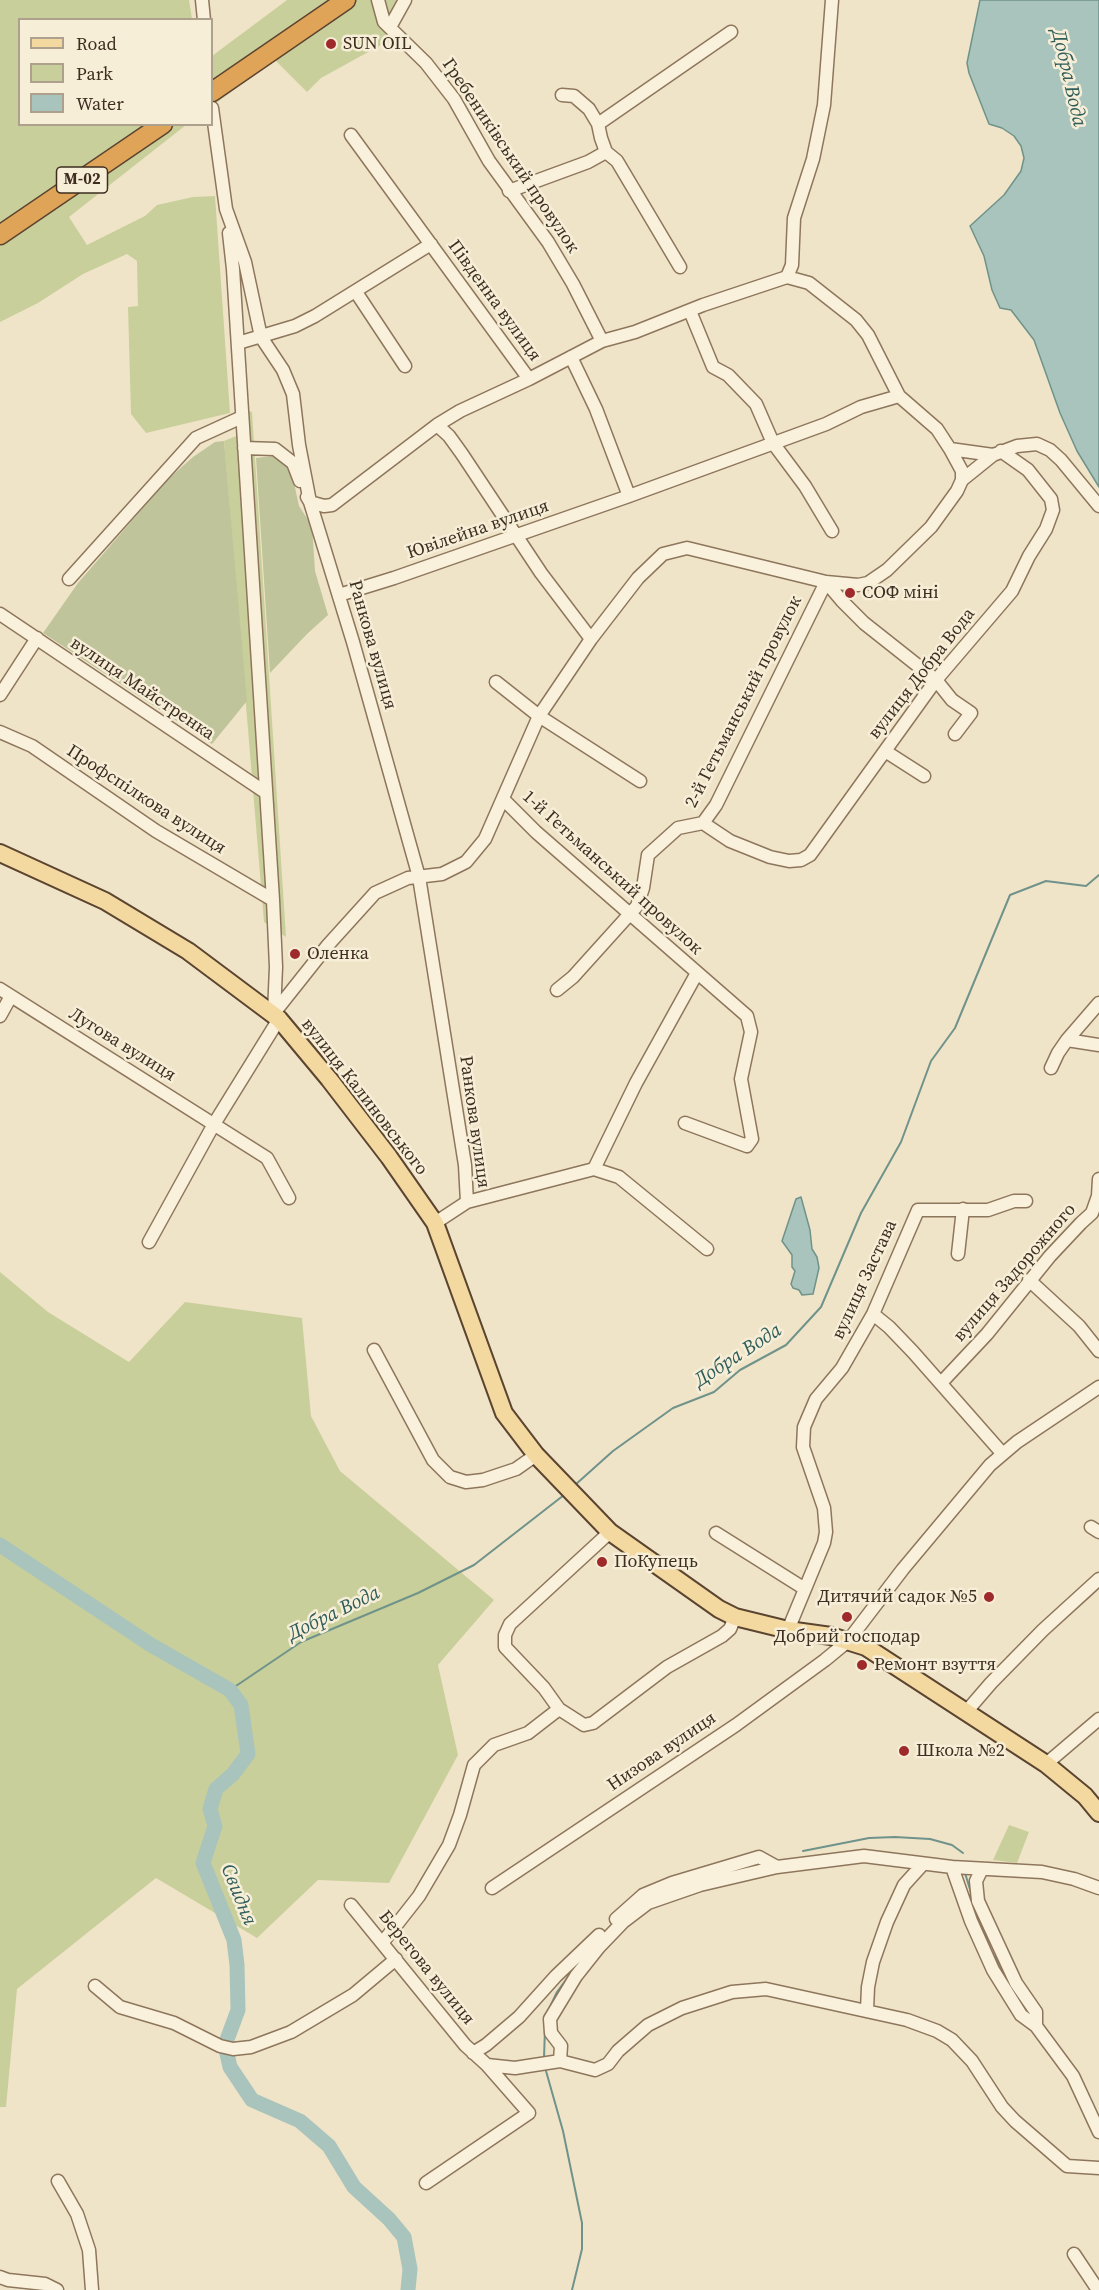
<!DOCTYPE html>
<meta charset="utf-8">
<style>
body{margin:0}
#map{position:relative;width:1099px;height:2290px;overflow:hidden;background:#f0e4c8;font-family:"Source Serif 4",serif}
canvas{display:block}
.legend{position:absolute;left:18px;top:18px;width:195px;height:108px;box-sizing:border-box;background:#f7eed8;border:2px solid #ada18e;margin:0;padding:8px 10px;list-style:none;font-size:18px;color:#3d2e20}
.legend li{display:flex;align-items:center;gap:12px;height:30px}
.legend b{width:30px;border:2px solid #ada18e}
</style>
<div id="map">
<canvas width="1099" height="2290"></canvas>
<ul class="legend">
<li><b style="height:8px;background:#f3d9a0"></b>Road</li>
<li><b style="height:16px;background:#c9cf9b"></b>Park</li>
<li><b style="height:16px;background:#a9c4bc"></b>Water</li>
</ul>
</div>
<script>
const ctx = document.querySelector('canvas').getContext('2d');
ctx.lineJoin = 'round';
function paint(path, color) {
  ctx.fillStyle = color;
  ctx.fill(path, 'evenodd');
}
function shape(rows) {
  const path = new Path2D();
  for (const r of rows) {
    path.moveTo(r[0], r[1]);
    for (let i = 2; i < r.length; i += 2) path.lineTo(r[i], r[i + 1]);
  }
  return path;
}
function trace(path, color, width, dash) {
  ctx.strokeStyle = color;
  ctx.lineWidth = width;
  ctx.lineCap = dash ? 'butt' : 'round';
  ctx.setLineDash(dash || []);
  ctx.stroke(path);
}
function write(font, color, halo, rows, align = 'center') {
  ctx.font = font + ' "Source Serif 4",serif';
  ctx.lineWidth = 5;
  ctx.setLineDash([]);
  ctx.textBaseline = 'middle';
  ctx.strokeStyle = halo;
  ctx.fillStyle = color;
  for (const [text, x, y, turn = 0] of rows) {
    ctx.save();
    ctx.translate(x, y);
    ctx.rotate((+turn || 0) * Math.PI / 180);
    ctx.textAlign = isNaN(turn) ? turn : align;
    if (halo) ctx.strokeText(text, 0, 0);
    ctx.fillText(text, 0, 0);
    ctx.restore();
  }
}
paint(shape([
 [0,0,189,0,192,19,20,20,20,124,186,125,69,217,87,245,145,216,157,205,193,197,215,196,230,413,146,433,131,414,128,307,138,306,137,261,127,254,83,274,38,303,0,322],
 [287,0,403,0,395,5,392,39,321,78,307,92,275,60,212,106,212,56],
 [246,410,252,412,286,937,264,922,224,441,241,434],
 [0,1272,48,1312,129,1362,185,1302,302,1318,311,1416,340,1471,494,1600,438,1665,458,1755,389,1883,318,1880,257,1938,156,1878,17,1989,6,2107,0,2107],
 [1009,1825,1029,1832,1017,1863,993,1860]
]), '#c9cf9b');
paint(shape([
 [224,441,247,701,212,744,43,633,78,583,167,480,193,457,215,442],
 [273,456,287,463,291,469,299,506,312,526,315,571,328,615,307,634,270,673,256,458]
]), '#bfc49a');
const water = shape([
 [980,0,1099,0,1099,487,1077,451,1060,413,1034,340,1011,310,1000,308,992,290,984,256,970,226,1004,195,1021,171,1024,158,1021,146,1014,136,1002,128,989,124,969,73,967,63,980,0],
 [801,1197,810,1230,812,1249,817,1257,819,1268,813,1294,802,1295,799,1290,793,1288,791,1284,795,1271,792,1267,792,1255,782,1241,796,1199,801,1197]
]);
paint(water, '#a9c4bc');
trace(water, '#6f938a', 1.5);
trace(shape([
 [575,1485,613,1451,673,1408,714,1392,740,1370,786,1345,821,1307,861,1213,901,1142,931,1061,955,1028,1010,895,1046,881,1086,886,1099,875],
 [230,1690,301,1642,418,1593,474,1565,564,1495],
 [803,1851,869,1838,895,1837,930,1839,952,1845,963,1853],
 [965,1873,972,1896],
 [977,1913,990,1949,1009,1981],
 [548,2011,557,1992,568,1977],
 [544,2058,545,2028],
 [546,2071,563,2131,582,2223,582,2249,572,2290]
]), '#6f938a', 2);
trace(shape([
 [0,1545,151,1645,230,1690,241,1705,248,1754,233,1774,216,1789,210,1809,215,1826,203,1863,234,1940,237,1965,238,2010,225,2045,230,2067,252,2100,300,2121,329,2146,354,2187,389,2219,404,2237,410,2269,408,2290]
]), '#a9c4bc', 15);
const minor = shape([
 [202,0,204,20],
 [378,0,384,22,426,63,454,99,489,161,548,242,573,284,602,341],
 [390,27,405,0],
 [562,95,574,96,589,109,598,124],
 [212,108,226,209,245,262,261,337,283,370,293,394,299,445,310,502,353,642,419,877,465,1165,467,1202],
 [351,135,529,379],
 [606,152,617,161,680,267],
 [509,191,588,162,606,152,601,138,598,124,731,32],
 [229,233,233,269,273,900,276,967,274,1013],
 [356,292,405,366],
 [690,311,713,367,728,375,756,404,773,443,805,486,832,531],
 [238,343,295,326,315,316,431,244],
 [571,357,596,409,629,496],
 [437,425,449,436,462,454,541,573,591,639],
 [244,448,275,449,293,463,300,481],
 [950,449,993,455,1017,446,1037,444,1050,450,1061,460,1099,506],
 [962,480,993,455],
 [307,497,310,502,324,506,332,505,437,425,460,411,529,379,602,341,635,332,703,305,787,277],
 [69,579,196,438,242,417],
 [339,595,394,578,629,496,826,424,861,407,899,396],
 [0,614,265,792],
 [496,682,539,716,640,781],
 [0,695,37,638],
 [0,732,32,746,156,831,273,900],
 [885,751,924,776],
 [503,799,536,832,747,1016,751,1032,741,1079,752,1139,747,1146,685,1123],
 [703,823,730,841,770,857,789,861,801,860,810,855,936,680,1012,591,1029,556,1046,529,1053,510,1051,499,1028,470,1001,451],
 [0,989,267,1158,289,1198],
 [557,990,573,977,637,906,643,888,648,855,678,828,703,823,716,805,826,582,842,601,864,623,936,680,952,700,971,713,955,734],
 [274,1013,328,945,375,893,408,878,442,874,466,862,485,839,539,716,591,639,638,578,663,554,687,548,826,582,858,585,868,583,887,570,931,527,957,491,962,480,962,471,950,449,937,429,899,396,868,335,856,320,809,283,787,277,792,265,794,218,813,159,824,105,832,0],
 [0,1016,11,996],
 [1067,1040,1099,1045],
 [1051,1068,1058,1053,1067,1040,1099,1003],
 [594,1169,636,1083,697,973],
 [435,1223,467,1202,594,1169,619,1177,707,1249],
 [149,1242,214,1124,279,1019],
 [958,1254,963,1209],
 [1029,1280,1079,1326,1099,1351],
 [873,1314,889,1327,913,1352,1002,1453],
 [374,1350,433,1460,450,1477,466,1482,483,1480,516,1469,536,1455],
 [941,1383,987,1334,1050,1256,1081,1223,1092,1213,1098,1196,1099,1179],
 [1091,1527,1099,1532],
 [716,1533,805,1589],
 [788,1630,824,1543,826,1532,824,1508,803,1447,804,1427,816,1399,842,1368,873,1314,918,1210,988,1210,1014,1201,1026,1201],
 [559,1709,584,1725,593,1723,667,1667,722,1636,730,1629,735,1617],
 [966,1712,991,1683,1043,1630,1099,1579],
 [1046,1764,1099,1719],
 [952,1867,1042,1872,1074,1879,1099,1888],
 [982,1869,976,1881,978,1901,1016,1983,1036,2012,1036,2026],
 [492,1888,736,1725,825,1660,848,1641,903,1569,990,1465,1017,1442,1099,1387],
 [351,1905,465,2045,487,2065,529,2113,426,2183],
 [616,1919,643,1895,672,1883,759,1857,777,1867],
 [383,1942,419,1896,449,1845,460,1815,474,1765,494,1745,528,1733,559,1709,544,1688,505,1647,505,1635,510,1624,610,1532],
 [95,1986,120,2007,174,2023,220,2046,233,2049,251,2047,291,2032,353,1995,396,1959],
 [867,2010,868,1987,873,1962,887,1922,904,1885,923,1864],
 [473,2053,486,2045,519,2017,556,1976,599,1935],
 [560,2061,561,2046,551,2033,550,2019,576,1976,599,1947,623,1922,648,1903,700,1885,777,1867,864,1856,952,1867,971,1921,993,1970,1021,2015,1036,2026,1073,2076,1099,2132],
 [487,2065,515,2068,560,2061,595,2070,608,2064,618,2051,648,2025,682,2008,732,1992,766,1989,907,2020,937,2031,952,2040,972,2061,1002,2107,1015,2121,1067,2166,1099,2168],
 [58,2181,77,2214,89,2250,92,2290],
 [1074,2254,1098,2290],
 [0,2277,8,2280,45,2284,57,2290]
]);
const major = shape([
 [0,853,105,901,188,951,279,1019,329,1079,389,1157,435,1223,504,1413,536,1455,610,1532,719,1609,735,1617,788,1630,831,1636,866,1647,1046,1764,1085,1796,1099,1813]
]);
const highway = shape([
 [212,92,346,0],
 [0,235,163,124]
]);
trace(minor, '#8d765c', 15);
trace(major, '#5b4430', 20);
trace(highway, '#5b4430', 21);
trace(minor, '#faf1dc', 12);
trace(major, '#f3d9a0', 16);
trace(highway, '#e0a458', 18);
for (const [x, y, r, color] of [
 [331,44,6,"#9e2a2b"],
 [850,593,6,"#9e2a2b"],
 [295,954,6,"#9e2a2b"],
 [602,1562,6,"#9e2a2b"],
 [989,1597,6,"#9e2a2b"],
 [847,1617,6,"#9e2a2b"],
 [862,1665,6,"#9e2a2b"],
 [904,1751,6,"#9e2a2b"]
]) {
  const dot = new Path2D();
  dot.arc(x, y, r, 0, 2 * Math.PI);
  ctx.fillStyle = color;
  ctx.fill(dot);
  trace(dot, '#f7eed8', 2);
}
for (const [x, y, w] of [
 [82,180,51]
]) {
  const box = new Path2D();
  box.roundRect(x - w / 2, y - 13, w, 26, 4.5);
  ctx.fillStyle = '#f7eed8';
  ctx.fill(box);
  trace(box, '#3d2e20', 1.5);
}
write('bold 16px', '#3d2e20', null, [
 ["М-02",82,180]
]);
write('18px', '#3d2e20', '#f7eed8', [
 ["SUN OIL",343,44],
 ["СОФ міні",862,593],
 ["Оленка",307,954],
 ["ПоКупець",614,1562],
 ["Дитячий садок №5",977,1597,"right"],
 ["Добрий господар",847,1637,"center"],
 ["Ремонт взуття",874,1665],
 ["Школа №2",916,1751]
], 'left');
write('18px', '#3d2e20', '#f7eed8', [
 ["Гребениківський провулок",510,156,56],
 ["Південна вулиця",494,301,54],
 ["Ювілейна вулиця",478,530,-19],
 ["Ранкова вулиця",372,645,74],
 ["вулиця Добра Вода",922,674,-52],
 ["вулиця Майстренка",142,689,34],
 ["2-й Гетьманський провулок",744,702,-63],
 ["Профспілкова вулиця",146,800,33],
 ["1-й Гетьманський провулок",612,873,42],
 ["Лугова вулиця",122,1045,32],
 ["вулиця Калиновського",364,1097,52],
 ["Ранкова вулиця",474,1122,82],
 ["вулиця Задорожного",1015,1273,-49],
 ["вулиця Застава",865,1280,-65],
 ["Низова вулиця",662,1752,-34],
 ["Берегова вулиця",426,1968,51]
]);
write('italic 20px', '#2f5d5a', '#f7eed8', [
 ["Добра Вода",1068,78,77],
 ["Добра Вода",738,1356,-33],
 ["Добра Вода",334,1614,-26],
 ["Свидня",238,1895,68]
]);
</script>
